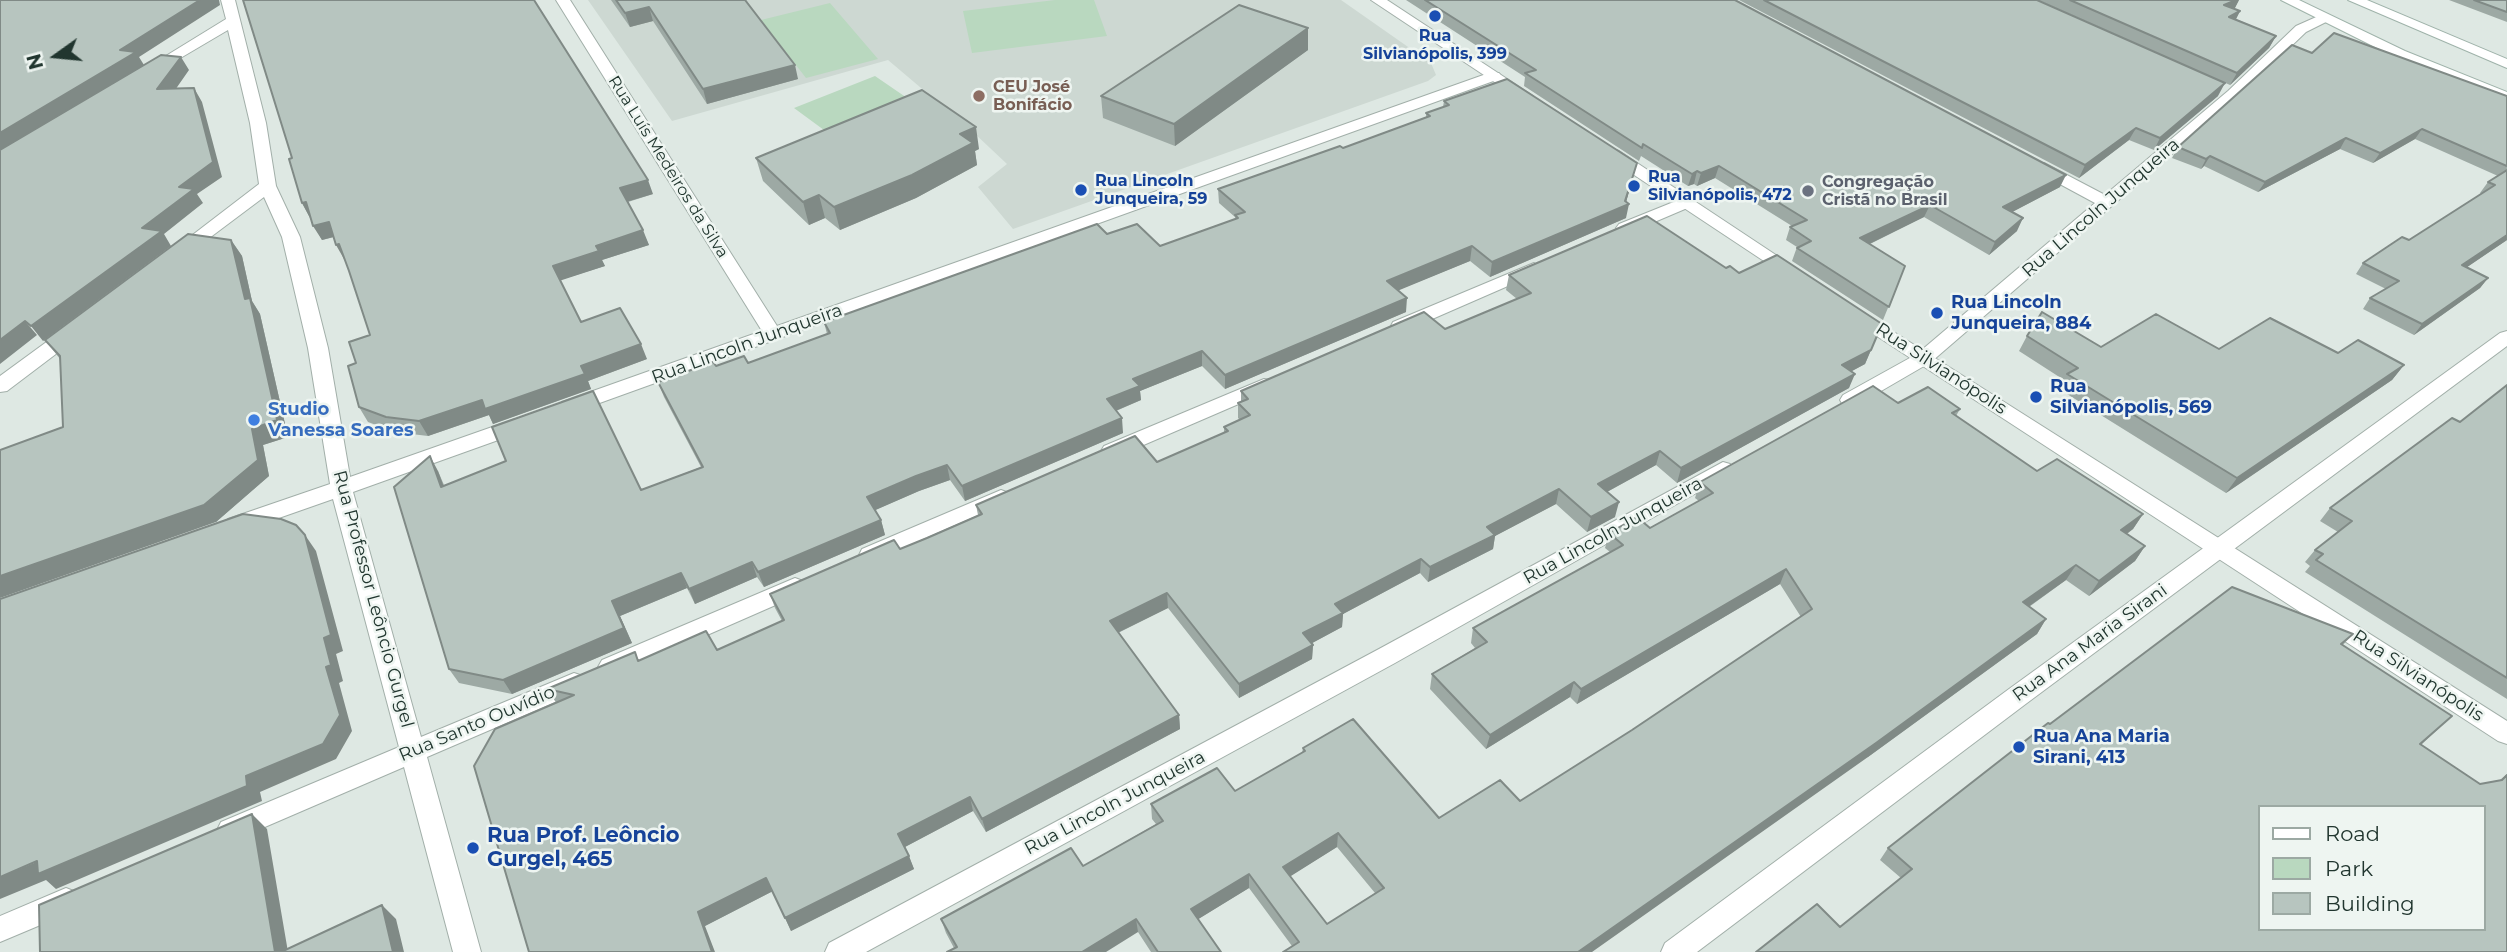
<!DOCTYPE html>
<meta charset="utf-8">
<style>
body{margin:0}
#map{position:relative;width:2507px;height:952px;overflow:hidden;background:#dee8e3;font-family:Montserrat,sans-serif}
canvas{display:block}
.legend{position:absolute;left:2258px;top:805px;width:228px;height:126px;box-sizing:border-box;background:#eef5f1;border:2px solid #9ca9a3;margin:0;padding:9px 12px;list-style:none;font-size:21px;color:#21362f}
.legend li{display:flex;align-items:center;gap:14px;height:35px}
.legend b{width:35px;border:2px solid #9ca9a3}
.north{position:absolute;left:21px;top:21px;width:70px;height:70px;-webkit-text-stroke:5px #eef5f1;paint-order:stroke;rotate:255deg;font-size:19px;font-weight:700;line-height:28px;text-align:center;color:#21362f}
.north::after{content:'';display:block;margin:auto;width:24px;height:32px;background:#21362f;clip-path:polygon(50% 0,100% 100%,50% 72%,0 100%)}
</style>
<div id="map">
<canvas width="2507" height="952"></canvas>
<ul class="legend">
<li><b style="height:9px;background:#fff"></b>Road</li>
<li><b style="height:19px;background:#b9d8bf"></b>Park</li>
<li><b style="height:19px;background:#b7c5bf"></b>Building</li>
</ul>
<div class="north">N</div>
</div>
<script>
const ctx = document.querySelector('canvas').getContext('2d');
ctx.lineJoin = 'round';
function paint(path, color) {
  ctx.fillStyle = color;
  ctx.fill(path, 'evenodd');
}
function shape(rows) {
  const path = new Path2D();
  for (const r of rows) {
    path.moveTo(r[0], r[1]);
    for (let i = 2; i < r.length; i += 2) path.lineTo(r[i], r[i + 1]);
  }
  return path;
}
function trace(path, color, width, dash) {
  ctx.strokeStyle = color;
  ctx.lineWidth = width;
  ctx.lineCap = dash ? 'butt' : 'round';
  ctx.setLineDash(dash || []);
  ctx.stroke(path);
}
function write(font, color, halo, rows, align = 'center') {
  ctx.font = font + ' Montserrat,sans-serif';
  ctx.lineWidth = 5;
  ctx.setLineDash([]);
  ctx.textBaseline = 'middle';
  ctx.strokeStyle = halo;
  ctx.fillStyle = color;
  for (const [text, x, y, turn = 0] of rows) {
    ctx.save();
    ctx.translate(x, y);
    ctx.rotate((+turn || 0) * Math.PI / 180);
    ctx.textAlign = isNaN(turn) ? turn : align;
    if (halo) ctx.strokeText(text, 0, 0);
    ctx.fillText(text, 0, 0);
    ctx.restore();
  }
}
paint(shape([
 [588,0,1341,0,1431,63,1436,75,1428,81,1013,229,978,187,1007,164,973,132,888,60,672,121]
]), '#cdd8d2');
paint(shape([
 [1055,0,1094,0,1107,36,972,53,963,11],
 [830,3,878,59,806,78,761,20],
 [875,76,910,100,828,133,794,108]
]), '#b9d8bf');
const minor = shape([
 [221,0,235,0,266,123,276,186,300,237,328,348,350,477,515,419,529,419,532,424,529,429,353,492,421,737,574,673,583,676,586,683,583,690,427,757,481,952,453,952,404,767,230,842,221,838,217,830,221,822,399,747,333,499,236,533,228,531,225,525,228,519,330,484,308,348,282,237,264,197,184,257,178,258,169,253,259,184,250,123,228,30,155,73,145,73,143,70,226,19,221,0],
 [556,0,570,0,777,326,1489,73,1499,73,1501,76,1499,79,569,414,562,412,559,407,562,402,762,331,556,0],
 [2323,14,2330,18,2328,21,2306,32,2238,97,1931,362,1857,405,1843,405,1840,400,1843,395,1917,354,2095,203,2032,169,2030,166,2032,163,2044,163,2105,195,2228,91,2296,26,2323,14],
 [1686,197,1694,202,1692,206,1631,232,1625,233,1616,228,1619,224,1686,197],
 [1534,263,1543,268,1540,272,1407,330,1393,330,1391,326,1393,322,1534,263],
 [74,325,81,327,83,331,81,335,7,391,0,392,0,376,67,327,74,325],
 [2507,331,2507,346,2027,703,1697,952,1661,952,1665,943,2009,689,2500,333,2507,331],
 [1264,379,1271,380,1274,385,1271,390,1118,456,1104,456,1101,451,1104,446,1264,379],
 [1723,462,1730,464,1733,469,1730,474,1395,663,866,952,825,952,829,943,1379,649,1723,462],
 [1001,490,1009,493,1012,498,1009,503,878,561,870,563,862,561,859,555,862,549,1001,490],
 [795,578,803,581,806,587,803,593,618,674,610,677,602,674,598,667,602,660,795,578],
 [66,888,76,892,80,901,76,910,0,942,0,916,66,888]
]);
const tertiary = shape([
 [1371,0,1387,0,1533,96,1525,101,1520,99,1371,0],
 [1613,149,1619,151,1803,273,1794,278,1788,277,1607,157,1605,154,1613,149],
 [1856,308,2507,721,2507,744,2498,741,1849,318,1847,314,1856,308]
]);
const secondary = shape([
 [2281,0,2299,0,2405,51,2507,92,2507,102,2395,57,2281,0],
 [2348,0,2367,0,2507,59,2507,68,2348,0]
]);
trace(minor, '#a2afa9', 2);
trace(tertiary, '#a2afa9', 2);
trace(secondary, '#9fb3aa', 2);
paint(minor, '#fff');
paint(tertiary, '#fff');
paint(secondary, '#fff');
paint(shape([
 [611,0,747,0,746,0,798,79,707,104,653,21,630,27],
 [1406,0,1735,0,2060,187,2012,212,2017,231,1989,255,1924,217,1870,244,1905,266,1883,320,1792,261,1797,247,1786,240,1790,227,1792,226,1715,178,1697,186,1694,184,1688,186,1641,156,1639,161,1524,86,1525,77],
 [1739,0,2037,0,2218,96,2154,150,2129,140,2079,178],
 [2038,0,2239,0,2234,9,2240,11,2236,19,2276,36,2269,48,2230,85],
 [2449,0,2507,0,2507,22],
 [1308,28,1308,50,1175,146,1103,118,1101,96],
 [2312,53,2507,96,2507,240,2467,267,2488,278,2480,288,2414,335,2363,309,2370,298,2386,289,2356,274,2363,263,2409,240,2482,194,2480,193,2488,182,2498,176,2415,139,2373,163,2340,149,2258,192,2204,166,2201,169,2172,158,2178,147],
 [1444,101,1637,163,1626,202,1626,218,1490,277,1470,261,1398,290,1406,312,1225,389,1202,366,1140,391,1141,400,1116,411,1123,433,965,501,950,480,919,491,875,510,881,520,885,535,764,587,757,577,695,604,687,588,620,616,632,643,512,694,459,683,449,669,438,471,444,485,641,490,701,467,664,397,658,382,716,366,748,363,827,334,824,322,1107,234,1160,246,1235,220,1235,217,1219,203,1218,189,1343,148,1426,117,1426,113,1443,107],
 [979,149,975,151,977,165,916,198,840,230,825,218,809,225,763,181,756,158],
 [292,158,653,194,628,202,649,245,602,260,605,266,560,280,581,322,647,359,588,381,591,389,493,424,489,415,428,436,395,432,368,422,359,407,356,363,370,335,345,259,334,237,322,240,302,203],
 [231,240,242,256,252,301,260,314,288,437,263,445,269,476,216,522,63,427,60,359,45,340],
 [1726,268,1882,324,1865,364,1852,371,1849,388,1677,483,1656,465,1607,492,1615,517,1587,532,1556,504,1495,536,1493,549,1428,582,1420,573,1343,614,1342,627,1312,643,1313,645,1312,659,1239,698,1168,608,1118,633,1179,715,1180,729,986,832,973,811,905,847,914,869,791,931,773,891,705,926,547,689,639,661,717,650,782,621,775,608,770,594,900,549,978,515,976,505,1157,462,1224,433,1224,427,1240,420,1238,418,1238,403,1241,402,1241,391,1445,329,1517,299,1506,290,1509,275],
 [2027,336,2101,347,2219,349,2338,353,2404,365,2392,380,2226,493,2059,389,2064,380,2019,351],
 [2507,385,2507,699,2305,572,2310,566,2305,562,2315,550,2338,532,2320,521,2330,508,2460,422],
 [1898,403,1960,409,1956,416,2037,471,2143,514,2133,529,2127,534,2145,546,2135,561,2089,596,2066,580,2029,607,2046,619,2037,634,1868,757,1292,946,1249,888,1198,919,1221,952,1151,952,1138,932,954,948,946,933,941,919,1083,866,1156,824,1152,819,1151,804,1235,791,1302,753,1303,748,1439,818,1520,801,1632,730,1801,617,1780,584,1577,704,1570,697,1486,749,1430,689,1432,674,1475,648,1471,643,1473,628,1610,552,1605,548,1609,533,1650,528,1699,501,1695,498,1700,482],
 [1337,847,1375,893,1327,924,1290,876],
 [2353,634,2342,646,2452,716,2421,745,2480,784,2500,780,2507,774,2507,952,1840,927,1901,878,1880,860,1888,848,2050,724]
]), '#9da9a4');
paint(shape([
 [200,0,219,0,220,5,139,57,144,65,0,153,0,133,120,50],
 [2236,0,2239,0,2234,10,2224,5],
 [649,7,653,21,630,27,625,13],
 [2240,11,2234,23,2229,17],
 [1308,28,1308,50,1175,146,1174,124],
 [2276,36,2269,48,2230,85,2237,73],
 [181,57,189,70,166,103,157,89],
 [795,65,798,79,707,104,703,89],
 [2225,83,2218,96,2154,150,2160,138],
 [194,88,202,102,222,177,197,194,203,203,164,234,171,246,43,341,31,326,142,228,179,187],
 [976,127,979,149,975,151,977,165,916,198,840,230,834,207,960,134],
 [2136,128,2129,140,2079,178,2085,165],
 [2422,129,2415,139,2373,163,2380,153],
 [2346,138,2340,149,2258,192,2265,182],
 [2210,156,2204,166,2201,169,2206,159],
 [1637,163,1625,206,1629,204,1626,218,1490,277,1492,262],
 [1719,166,1715,178,1697,186,1701,173],
 [1697,171,1694,184,1688,186,1692,174],
 [2066,175,2060,187,1997,220,2003,207],
 [648,180,653,194,626,202,620,188],
 [819,195,825,218,809,225,803,202],
 [306,202,310,218,302,203],
 [1930,205,1924,217,1855,251,1860,238],
 [2023,218,2017,231,1989,255,1995,242],
 [329,222,337,236,322,240,313,226],
 [643,230,649,245,602,260,605,266,559,281,553,266,596,246],
 [2507,235,2507,240,2454,276,2462,265],
 [231,240,242,256,252,301,260,314,288,437,263,445,269,476,216,522,0,598,0,576,252,429,245,299],
 [339,244,347,258,344,259,336,245],
 [1472,246,1470,261,1385,296,1387,281],
 [2488,278,2480,288,2414,335,2422,324],
 [1407,298,1406,312,1225,389,1225,375],
 [25,321,37,335,0,364,0,340],
 [641,344,647,359,588,381,591,389,493,424,489,415,428,436,419,421],
 [1871,350,1865,364,1837,379,1842,365],
 [1202,351,1202,366,1140,391,1141,400,1108,414,1107,399,1133,379],
 [2404,365,2392,380,2226,493,2237,478],
 [1855,374,1849,388,1677,483,1681,468],
 [1122,418,1123,433,965,501,962,486],
 [1660,451,1656,465,1594,499,1598,484],
 [430,456,438,471,449,501,441,487],
 [947,465,950,480,919,491,871,512,867,497,916,476],
 [1559,489,1556,504,1495,536,1493,549,1428,582,1430,567,1487,527],
 [1619,502,1615,517,1587,532,1591,517],
 [2143,514,2133,529,2111,545,2121,530],
 [881,520,885,535,764,587,758,572],
 [305,535,316,551,343,651,336,654,343,681,339,683,352,731,336,759,260,792,262,801,56,889,46,880,0,899,0,877,246,776,326,667,324,638],
 [2145,546,2135,561,2089,596,2099,581],
 [1421,559,1420,573,1343,614,1342,627,1303,648,1303,633,1335,604],
 [752,562,757,577,695,604,689,589],
 [2076,565,2066,580,2014,617,2023,602],
 [1786,569,1780,584,1577,704,1581,689],
 [681,573,687,588,620,616,632,643,512,694,503,680,612,601],
 [1167,593,1168,608,1111,636,1110,621],
 [2046,619,2037,634,1868,757,1592,952,1578,952],
 [1313,645,1312,659,1239,698,1239,684],
 [1574,682,1570,697,1486,749,1490,735],
 [1179,715,1180,729,986,832,982,819],
 [970,797,973,811,903,848,898,834],
 [252,814,267,829,288,952,275,952],
 [1338,833,1337,847,1283,881,1283,867],
 [909,856,914,869,791,931,785,918],
 [1249,874,1249,888,1192,923,1191,909],
 [766,878,773,891,705,926,715,952,712,952,698,912],
 [382,905,396,919,404,952,393,952],
 [1136,919,1138,932,1106,952,1082,952]
]), '#808a86');
const building = shape([
 [0,0,200,0,120,50,136,52,0,133,0,0],
 [243,0,534,0,648,180,620,188,643,230,596,246,599,251,553,266,581,322,620,308,641,344,581,366,585,374,485,409,482,400,419,421,386,417,359,407,348,366,356,363,349,342,370,335,349,271,339,244,336,245,329,222,313,226,306,202,302,203,289,159,292,158,243,0],
 [616,0,745,0,795,65,703,89,649,7,625,13,616,0],
 [1425,0,1735,0,2066,175,2003,207,2023,218,1995,242,1930,205,1860,238,1905,266,1889,307,1797,248,1811,241,1790,227,1807,220,1719,166,1701,173,1697,171,1692,174,1643,144,1642,148,1525,73,1536,70,1425,0],
 [1764,0,2037,0,2225,83,2160,138,2136,128,2085,165,1764,0],
 [2070,0,2236,0,2224,5,2240,11,2229,17,2276,36,2237,73,2070,0],
 [2474,0,2507,0,2507,12,2474,0],
 [1239,5,1308,28,1174,124,1101,96,1239,5],
 [2334,33,2507,96,2507,166,2422,129,2380,153,2346,138,2265,182,2210,156,2206,159,2178,147,2292,45,2312,53,2334,33],
 [161,55,181,57,157,89,194,88,213,162,179,187,194,189,142,228,162,231,31,326,25,321,0,340,0,150,161,55],
 [1507,79,1637,163,1625,201,1629,204,1492,262,1472,246,1387,281,1407,298,1225,375,1202,351,1133,379,1140,386,1107,399,1122,418,962,486,947,465,916,476,867,497,881,520,758,572,752,562,689,589,681,573,612,601,624,628,503,680,449,669,394,487,430,456,441,487,506,461,492,427,593,391,641,490,703,467,658,382,713,362,716,366,744,356,748,363,830,333,824,322,1097,224,1107,234,1137,224,1160,246,1238,218,1235,215,1245,212,1218,189,1340,146,1343,148,1430,116,1426,113,1449,105,1444,101,1507,79],
 [922,90,976,127,960,134,973,143,912,175,834,207,819,195,803,202,756,158,922,90],
 [2507,170,2507,235,2462,265,2488,278,2422,324,2370,298,2399,281,2363,263,2402,237,2409,240,2495,185,2488,182,2507,170],
 [1647,216,1726,268,1730,266,1739,273,1777,255,1882,324,1871,350,1842,365,1855,374,1681,468,1660,451,1598,484,1619,502,1591,517,1559,489,1487,527,1495,535,1430,567,1421,559,1335,604,1343,613,1303,633,1313,645,1239,684,1167,593,1110,621,1179,715,982,819,970,797,898,834,909,856,785,918,766,878,698,912,712,952,529,952,474,766,495,729,574,695,547,689,635,652,638,661,706,631,717,650,784,620,770,594,894,540,900,549,927,538,982,514,976,505,1135,436,1157,462,1228,431,1224,427,1250,415,1238,403,1248,399,1241,391,1424,312,1445,329,1531,293,1509,275,1647,216],
 [188,234,231,240,245,299,250,298,277,420,252,429,258,460,204,505,0,576,0,450,63,427,60,356,45,340,188,234],
 [2042,312,2101,347,2156,314,2219,349,2270,318,2338,353,2358,340,2404,365,2237,478,2067,374,2078,368,2027,336,2042,312],
 [2507,385,2507,678,2316,560,2323,554,2315,550,2352,521,2330,508,2452,418,2460,422,2507,385],
 [1873,386,1898,403,1928,387,1960,409,1952,413,2037,471,2057,459,2143,514,2121,530,2145,546,2099,581,2076,565,2023,602,2046,619,1876,743,1578,952,1283,952,1299,942,1249,874,1191,909,1221,952,1158,952,1136,919,1082,952,947,952,957,947,941,919,1071,848,1083,866,1163,821,1151,804,1217,768,1235,791,1305,751,1303,748,1353,719,1439,818,1500,780,1520,801,1632,730,1812,609,1786,569,1581,689,1574,682,1490,735,1432,674,1487,642,1473,628,1623,545,1609,533,1637,517,1650,528,1713,493,1700,482,1873,386],
 [1338,833,1384,888,1327,924,1283,867,1338,833],
 [243,514,281,519,296,525,305,535,331,635,324,638,331,665,326,667,340,715,323,744,246,776,247,786,38,874,37,861,0,877,0,599,243,514],
 [2232,587,2353,634,2341,644,2452,716,2420,744,2480,784,2502,780,2507,775,2507,952,1756,952,1817,904,1840,927,1912,869,1888,848,2048,723,2050,724,2232,587],
 [2260,807,2484,807,2484,929,2260,929,2260,807],
 [252,814,275,952,40,952,39,905,252,814],
 [382,905,393,952,281,952,382,905]
]);
paint(building, '#b7c5bf');
trace(building, '#808a86', 2);
for (const [x, y, r, color] of [
 [1435,16,7,"#1a4fb4"],
 [979,96,7,"#8d6e63"],
 [1634,186,7,"#1a4fb4"],
 [1081,190,7,"#1a4fb4"],
 [1808,191,7,"#6b7280"],
 [1937,313,7,"#1a4fb4"],
 [2036,397,7,"#1a4fb4"],
 [254,420,7,"#3f7fe0"],
 [2019,747,7,"#1a4fb4"],
 [473,848,7,"#1a4fb4"]
]) {
  const dot = new Path2D();
  dot.arc(x, y, r, 0, 2 * Math.PI);
  ctx.fillStyle = color;
  ctx.fill(dot);
  trace(dot, '#eef5f1', 2.5);
}
write('bold 16px', '#164399', '#eef5f1', [
 ["Rua",1435,36,"center"],
 ["Silvianópolis, 399",1435,54,"center"],
 ["Rua",1648,177],
 ["Silvianópolis, 472",1648,195],
 ["Rua Lincoln",1095,181],
 ["Junqueira, 59",1095,199]
], 'left');
write('bold 16px', '#785e54', '#eef5f1', [
 ["CEU José",993,87],
 ["Bonifácio",993,105]
], 'left');
write('16px', '#21362f', '#eef5f1', [
 ["Rua Luís Medeiros da Silva",668,167,58]
]);
write('bold 16px', '#5b616d', '#eef5f1', [
 ["Congregação",1822,182],
 ["Cristã no Brasil",1822,200]
], 'left');
write('18px', '#21362f', '#eef5f1', [
 ["Rua Lincoln Junqueira",2101,208,-41],
 ["Rua Lincoln Junqueira",747,344,-20],
 ["Rua Silvianópolis",1941,369,33],
 ["Rua Lincoln Junqueira",1613,531,-29],
 ["Rua Professor Leôncio Gurgel",373,599,75],
 ["Rua Ana Maria Sirani",2090,643,-36],
 ["Rua Silvianópolis",2418,676,33],
 ["Rua Santo Ouvídio",477,724,-23],
 ["Rua Lincoln Junqueira",1115,803,-28]
]);
write('bold 18px', '#164399', '#eef5f1', [
 ["Rua Lincoln",1951,303],
 ["Junqueira, 884",1951,324],
 ["Rua",2050,387],
 ["Silvianópolis, 569",2050,408],
 ["Rua Ana Maria",2033,737],
 ["Sirani, 413",2033,758]
], 'left');
write('bold 18px', '#366cbe', '#eef5f1', [
 ["Studio",268,410],
 ["Vanessa Soares",268,431]
], 'left');
write('bold 21px', '#164399', '#eef5f1', [
 ["Rua Prof. Leôncio",487,836],
 ["Gurgel, 465",487,860]
], 'left');
</script>
